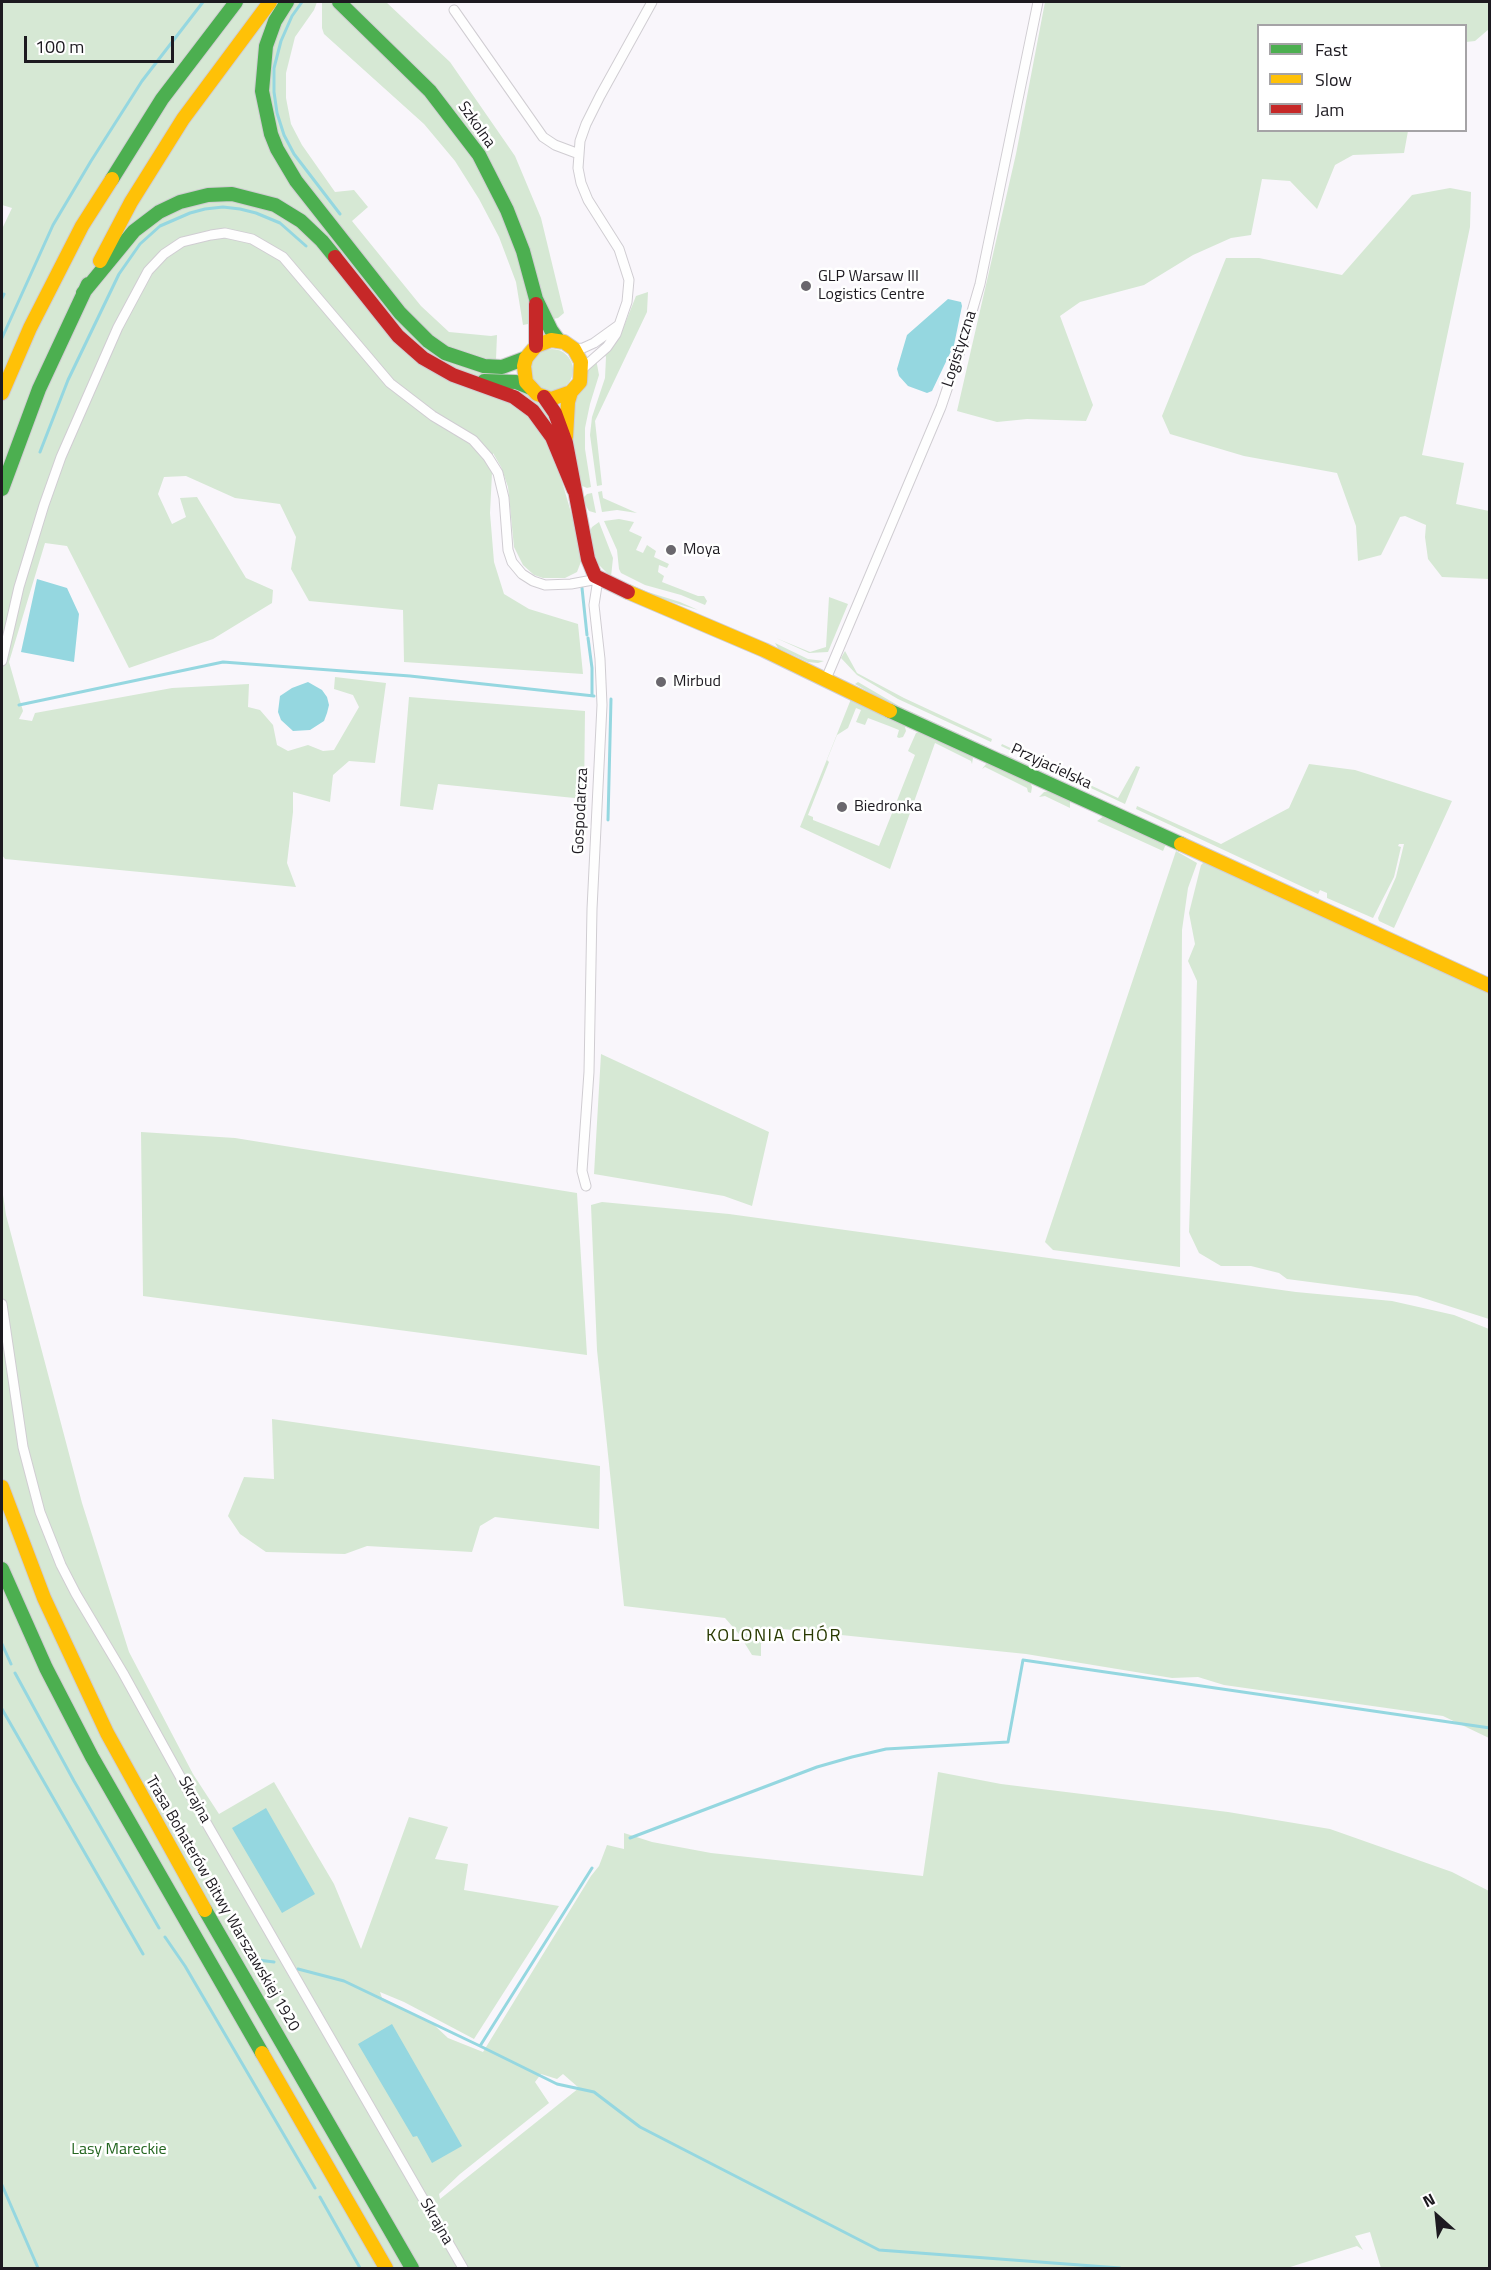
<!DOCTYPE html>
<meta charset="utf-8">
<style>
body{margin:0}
#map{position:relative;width:1491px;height:2270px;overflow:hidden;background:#f9f6fb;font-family:"Titillium Web",sans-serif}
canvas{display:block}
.frame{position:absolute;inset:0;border:3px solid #1d1a20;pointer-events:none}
.legend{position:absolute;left:1257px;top:24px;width:210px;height:108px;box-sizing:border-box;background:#fff;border:2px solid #a5a3a6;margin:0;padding:8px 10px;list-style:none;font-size:18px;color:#1d1a20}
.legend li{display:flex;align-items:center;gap:12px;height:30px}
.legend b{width:30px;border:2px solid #a5a3a6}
.north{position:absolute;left:1407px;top:2186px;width:60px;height:60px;-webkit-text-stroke:4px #fff;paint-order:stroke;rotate:333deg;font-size:16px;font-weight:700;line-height:24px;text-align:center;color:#1d1a20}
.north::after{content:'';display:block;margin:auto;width:21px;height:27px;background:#1d1a20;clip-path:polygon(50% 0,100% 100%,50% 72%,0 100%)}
.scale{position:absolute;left:24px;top:36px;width:150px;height:27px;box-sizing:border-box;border:3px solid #1d1a20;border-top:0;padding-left:8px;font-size:18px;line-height:21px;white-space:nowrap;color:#1d1a20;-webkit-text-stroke:4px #fff;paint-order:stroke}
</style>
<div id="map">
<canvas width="1491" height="2270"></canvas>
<div class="frame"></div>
<ul class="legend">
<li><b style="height:8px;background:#4caf50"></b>Fast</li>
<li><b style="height:8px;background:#ffc107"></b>Slow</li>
<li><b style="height:8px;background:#c62828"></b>Jam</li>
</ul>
<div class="north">N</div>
<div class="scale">100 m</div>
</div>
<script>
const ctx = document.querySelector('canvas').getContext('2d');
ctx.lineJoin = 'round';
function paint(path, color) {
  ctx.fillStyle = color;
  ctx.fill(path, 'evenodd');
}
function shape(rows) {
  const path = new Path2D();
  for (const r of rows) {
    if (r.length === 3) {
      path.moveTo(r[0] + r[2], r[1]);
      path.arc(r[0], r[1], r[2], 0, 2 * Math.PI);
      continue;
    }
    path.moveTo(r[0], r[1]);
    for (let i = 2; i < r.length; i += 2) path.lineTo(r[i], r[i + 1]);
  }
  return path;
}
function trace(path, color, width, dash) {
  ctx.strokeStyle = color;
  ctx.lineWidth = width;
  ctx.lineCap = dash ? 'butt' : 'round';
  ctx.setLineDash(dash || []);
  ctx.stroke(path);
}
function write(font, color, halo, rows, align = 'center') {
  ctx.font = font + ' "Titillium Web",sans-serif';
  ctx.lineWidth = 5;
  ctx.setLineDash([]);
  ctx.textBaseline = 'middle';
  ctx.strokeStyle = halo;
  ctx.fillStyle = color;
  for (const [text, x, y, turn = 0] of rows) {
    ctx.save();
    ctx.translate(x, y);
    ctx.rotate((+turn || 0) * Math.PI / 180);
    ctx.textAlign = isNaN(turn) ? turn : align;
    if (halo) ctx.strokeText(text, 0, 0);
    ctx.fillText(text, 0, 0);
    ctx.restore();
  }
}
paint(shape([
 [2,2,317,2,314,10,295,37,286,73,286,98,291,124,302,145,335,192,354,190,368,207,352,221,421,306,449,332,491,336,497,335,495,384,513,384,545,405,558,439,536,420,557,464,574,523,582,559,577,572,565,578,543,578,534,575,523,565,514,547,508,487,501,467,493,453,490,513,494,562,504,594,529,609,578,624,583,674,404,662,403,610,309,601,291,569,296,537,280,504,235,498,186,476,164,477,158,494,172,524,186,517,180,498,197,497,246,578,273,590,272,603,213,639,129,668,67,546,45,543,9,662,23,711,19,719,32,721,35,713,172,688,249,684,248,707,260,710,273,725,277,745,288,751,308,745,323,751,334,750,359,707,353,695,334,689,335,677,386,683,375,763,349,761,333,775,330,802,293,792,293,812,287,863,296,887,5,859,2,855,2,229,12,208,2,205],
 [322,2,386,2,450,62,515,156,541,218,564,313,558,318,523,325,516,282,499,237,479,199,455,161,424,124,324,34,322,28],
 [1045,2,1489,2,1489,29,1475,41,1466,42,1466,26,1258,26,1258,130,1408,131,1404,153,1353,155,1335,165,1317,209,1290,181,1262,179,1251,235,1231,238,1193,255,1144,285,1080,302,1060,316,1093,405,1086,421,1027,419,997,422,957,411,1016,154],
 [1450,188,1471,192,1470,227,1422,455,1464,463,1456,504,1489,511,1489,579,1442,577,1428,559,1425,537,1426,525,1405,516,1400,517,1381,555,1358,561,1356,526,1337,473,1244,456,1170,434,1162,416,1226,258,1259,258,1342,275,1412,195],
 [648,292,647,312,595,421,602,485,597,486,590,435,592,417,605,378,606,357,604,353,622,331,636,296],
 [552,370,21],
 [596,359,599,375,590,404,585,428,585,449,591,487,587,488,580,485,572,449,570,408,588,368],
 [602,491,603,498,637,513,617,510,602,512,598,492],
 [592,493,596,513,589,511,582,499,587,494],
 [619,519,634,522,629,531,642,537,636,550,643,553,647,545,656,551,654,557,669,564,667,568,659,565,658,572,664,576,662,582,698,596,704,596,707,601,705,605,681,595,645,585,621,573,619,569,617,550,604,521],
 [599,522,613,558,611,577,595,561,589,533,592,527],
 [632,585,648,592,680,602,698,610,652,596,631,587],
 [829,597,848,604,828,652,809,653,776,638,810,652,826,647],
 [775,643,808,659,824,661,818,663,808,662,778,648],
 [845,651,857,673,904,698,992,739,991,742,898,699,857,675,841,658],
 [858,682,899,706,988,747,985,748,888,703,855,684],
 [409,697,585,711,584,799,438,784,433,810,400,806],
 [851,699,904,723,906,731,903,737,899,738,897,737,899,730,889,726,868,718,865,725,856,722,861,710,856,708,848,728,837,735,827,760,829,762,808,815,813,817,813,820,879,846,915,755,908,751,916,733,921,731,970,754,973,758,972,764,971,761,935,743,890,869,800,827],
 [1002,744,1118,798,1136,766,1140,767,1125,804,1001,746],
 [1002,753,1118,807,1114,808,1004,756],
 [991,763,1030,782,1032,787,1031,793,1028,792,1027,788,985,767,982,769,986,764],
 [1309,764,1355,770,1452,801,1394,928,1379,921,1378,918,1396,877,1404,844,1399,844,1398,846,1401,847,1394,877,1373,918,1327,898,1327,893,1320,890,1318,894,1136,809,1137,806,1221,844,1289,808],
 [1050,791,1070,801,1070,808,1045,796,1039,797,1044,792],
 [1104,816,1166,844,1163,851,1097,821],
 [1137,816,1315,898,1139,819],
 [1176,851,1197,863,1188,888,1182,930,1180,1267,1053,1250,1045,1242],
 [1204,862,1489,992,1489,1319,1417,1296,1287,1279,1279,1273,1251,1266,1221,1266,1199,1253,1189,1232,1197,981,1188,961,1195,944,1189,913,1201,865],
 [601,1054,769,1132,752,1206,724,1196,594,1174],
 [141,1132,235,1138,577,1193,587,1355,143,1296],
 [2,1188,6,1215,82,1503,129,1652,193,1774,219,1814,274,1782,334,1884,361,1949,409,1817,448,1827,435,1859,468,1864,464,1890,559,1906,474,2039,404,2002,380,1992,382,1998,432,2023,448,2038,483,2052,591,1876,599,1866,607,1845,624,1849,624,1833,652,1842,711,1853,923,1876,938,1772,1001,1784,1228,1812,1330,1829,1452,1872,1489,1891,1489,2268,1381,2268,1370,2232,1355,2236,1363,2250,1357,2246,1287,2268,2,2268],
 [541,2074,557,2079,563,2074,579,2088,440,2199,439,2194,460,2174,549,2103,535,2082],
 [602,1202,729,1214,1296,1292,1392,1301,1454,1315,1489,1329,1489,1738,1443,1716,1224,1685,1198,1677,1172,1678,1026,1654,773,1628,761,1644,761,1656,752,1655,739,1634,725,1618,624,1606,597,1350,591,1205],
 [272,1419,600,1466,599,1529,495,1517,480,1526,472,1552,367,1546,345,1554,266,1552,240,1534,228,1516,244,1477,274,1479]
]), '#d6e8d4');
paint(shape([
 [948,299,961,302,962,306,954,345,932,391,927,393,908,386,899,376,897,369,907,335],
 [37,579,67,588,79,614,74,662,21,652],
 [308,682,322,690,327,697,329,705,327,713,324,721,310,730,293,731,281,720,278,712,280,696,292,688],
 [266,1808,315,1894,282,1913,232,1828],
 [392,2024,462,2146,432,2163,417,2136,413,2137,358,2044]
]), '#95d7e0');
trace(shape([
 [302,2,292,16,281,41,274,68,274,92,277,113,284,135,294,154,340,214],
 [2,298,4,294],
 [2,338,53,225,91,161,142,81,203,2],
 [40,452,68,380,119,274,140,244,160,226,190,213,205,209,223,207,240,209,256,213,280,223,306,246],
 [582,588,587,635],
 [588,638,592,668,592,695],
 [19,705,223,662,410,676,594,696],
 [608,820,611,699],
 [2,1644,11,1664],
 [15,1673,74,1781,159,1928],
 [2,1709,143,1954],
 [630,1838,817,1767,852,1757,886,1749,1008,1742,1023,1660,1490,1728],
 [165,1937,185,1966,315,2188],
 [258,1960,274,1962],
 [298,1969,344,1981,480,2046,592,1868],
 [480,2046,557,2084,594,2092,640,2127,879,2250,1120,2268],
 [2,2185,38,2268],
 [320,2197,360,2268]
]), '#95d7e0', 3);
const street = shape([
 [454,10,543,137,555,145,579,154],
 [574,349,583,348,594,343,619,325],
 [582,369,607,347,616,334,627,302,629,280,619,249,588,200,581,183,578,168,580,141,586,124,600,96,652,2],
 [2,661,19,587,44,505,61,457,118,327,148,271,164,254,182,242,211,235,225,233,252,239,283,257,390,383,433,416,473,440,488,457,498,473,504,498,508,550,512,562,522,574,533,581,545,585,571,584,598,579,594,605,600,659,602,705,592,909,589,1072,582,1171,586,1186],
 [826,679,941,407,964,339,980,284,1038,2],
 [2,1304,23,1447,40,1512,61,1565,76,1594,123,1673,192,1798,463,2268]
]);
const fast = shape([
 [287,2,275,21,266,46,262,91,271,134,277,149,296,181,400,313,428,341,445,353,484,366,502,367,526,358],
 [339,2,430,91,479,155,507,210,523,251,536,299,551,330,559,341],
 [112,179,162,99,236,2],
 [83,293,134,231,159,212,180,202,208,195,232,194,275,205,301,221,322,241,335,257],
 [484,381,516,382,531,388],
 [2,489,39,389,88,284],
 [890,711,1181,844],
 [2,1569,46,1668,92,1757,262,2053],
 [205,1910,412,2268]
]);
const slow = shape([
 [100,261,131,202,183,119,270,2],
 [2,393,30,328,82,226,112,179],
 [566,437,568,402,571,392,580,382,581,362,574,349,564,342,551,340,536,346,526,358,524,366,526,382,537,394,551,399,571,392],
 [628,592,764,650,890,711],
 [1181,844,1490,986],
 [2,1487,44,1598,107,1733,205,1910],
 [262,2053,386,2268]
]);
const jam = shape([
 [335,257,398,336,423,358,453,375,514,397,533,411,552,437,574,490],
 [536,304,536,346],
 [544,397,555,413,566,443,588,559,595,576,628,592]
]);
trace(street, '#d0cdd2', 11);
trace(fast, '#d0cdd2', 16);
trace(slow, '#d0cdd2', 16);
trace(jam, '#d0cdd2', 16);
trace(street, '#fefefe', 9);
trace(fast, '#4caf50', 14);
trace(slow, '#ffc107', 14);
trace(jam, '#c62828', 14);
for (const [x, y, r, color] of [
 [806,286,6,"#6a676d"],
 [671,550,6,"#6a676d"],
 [661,682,6,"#6a676d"],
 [842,807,6,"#6a676d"]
]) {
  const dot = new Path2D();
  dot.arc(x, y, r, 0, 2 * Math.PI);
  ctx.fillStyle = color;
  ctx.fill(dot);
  trace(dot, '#fff', 2);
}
write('16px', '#1d1a20', '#fff', [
 ["Szkolna",476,125,55],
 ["Logistyczna",960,349,-72],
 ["Przyjacielska",1051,767,25],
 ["Gospodarcza",581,811,-87],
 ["Skrajna",194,1800,61],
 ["Trasa Bohaterów Bitwy Warszawskiej 1920",222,1904,60],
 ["Skrajna",436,2222,60]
]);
write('16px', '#1d1a20', '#fff', [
 ["GLP Warsaw III",818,277],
 ["Logistics Centre",818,295],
 ["Moya",683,550],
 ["Mirbud",673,682],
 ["Biedronka",854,807]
], 'left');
write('16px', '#256621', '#fff', [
 ["Lasy Mareckie",119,2150]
]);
ctx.letterSpacing = '1.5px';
write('18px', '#293a02', '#fff', [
 ["KOLONIA CHÓR",774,1637]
]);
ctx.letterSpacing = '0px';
</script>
